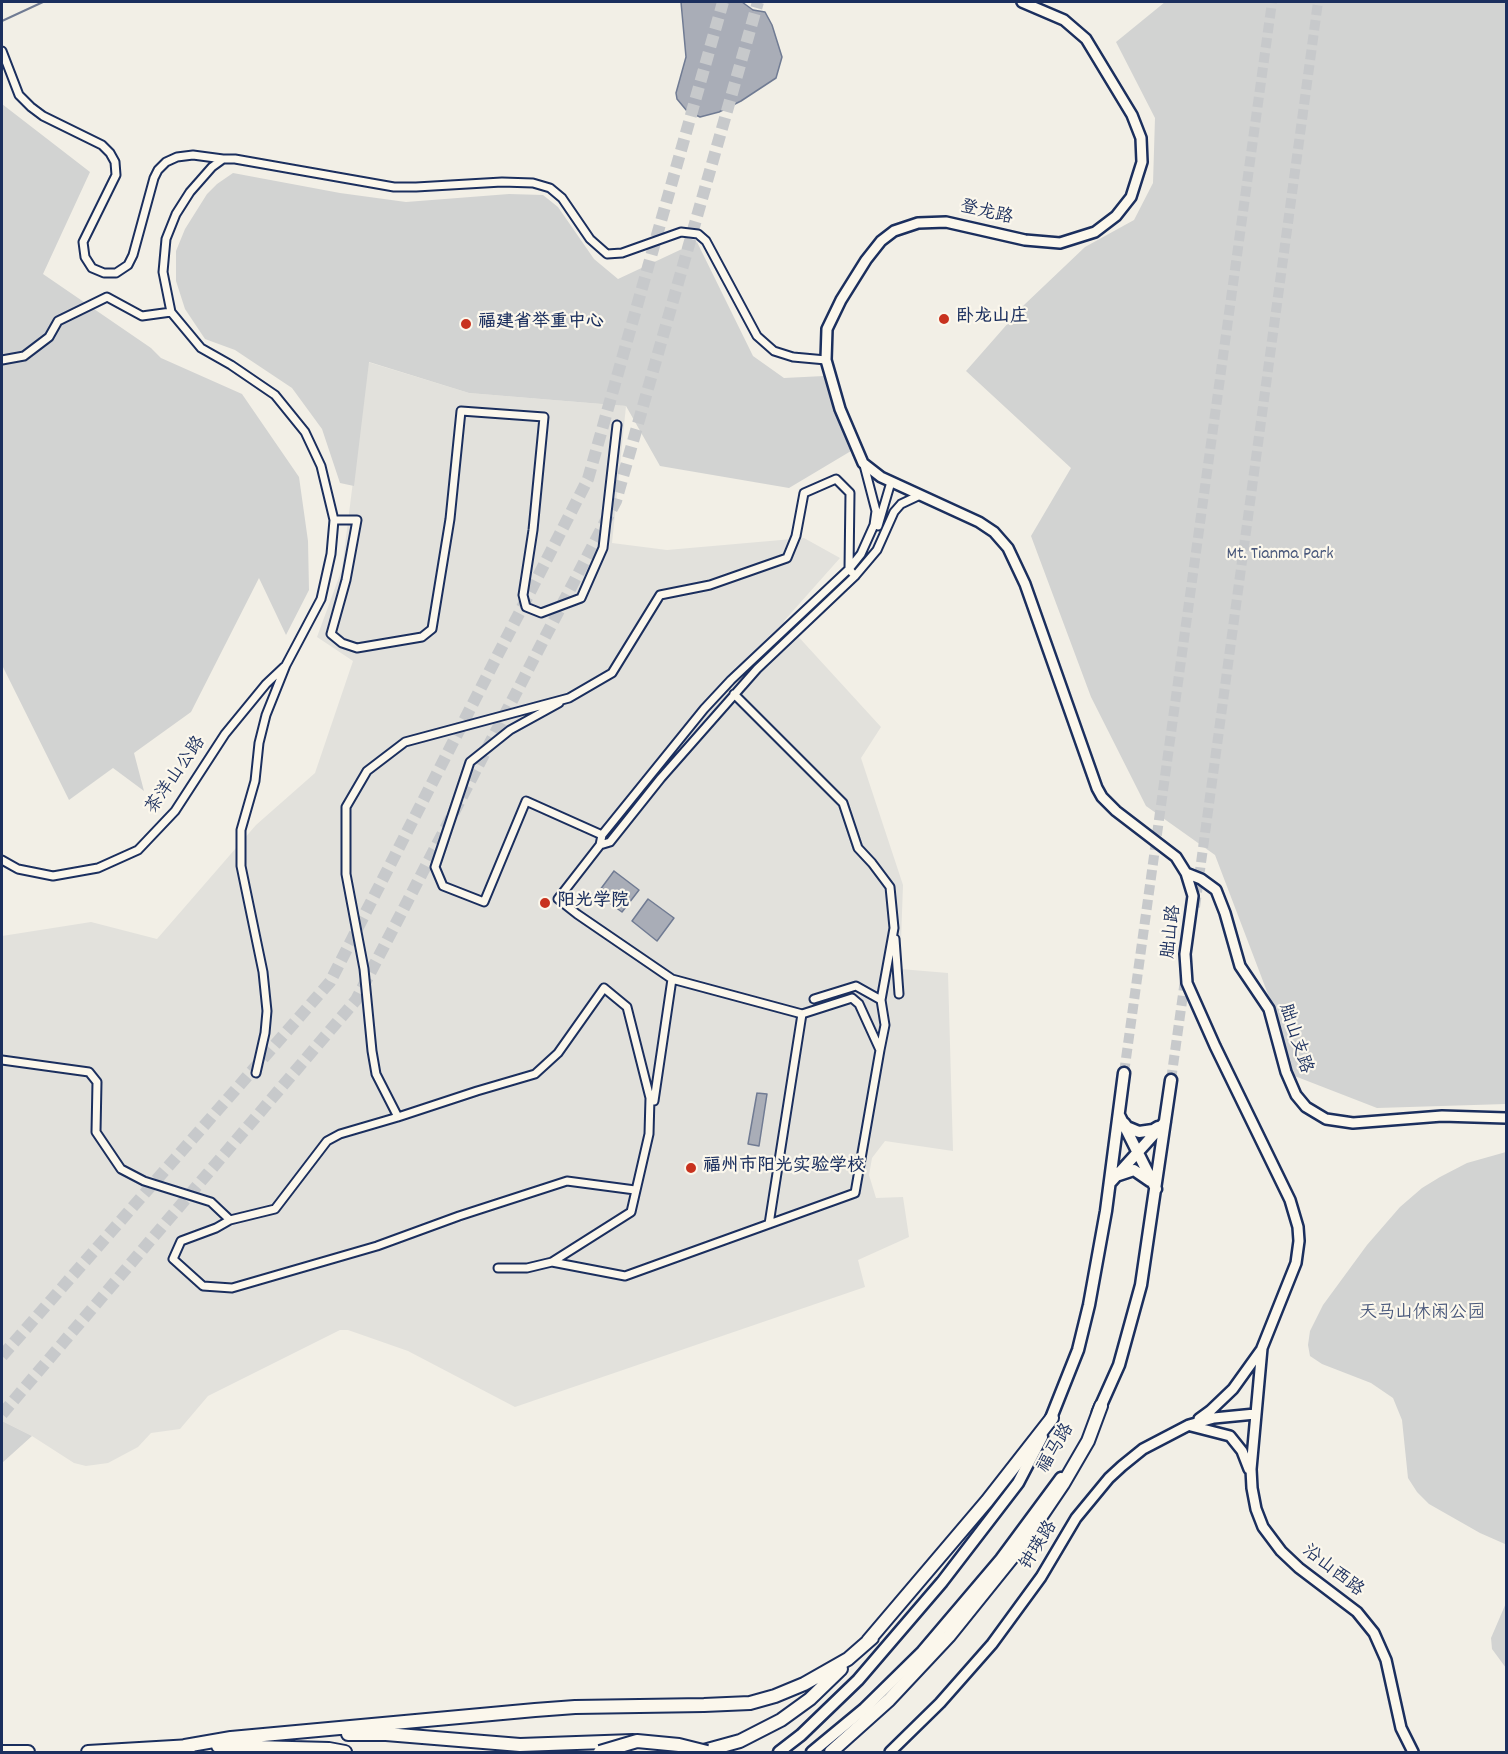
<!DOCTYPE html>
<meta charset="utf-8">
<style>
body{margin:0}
#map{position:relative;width:1508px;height:1754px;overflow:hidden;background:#f2efe6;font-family:Dekko,sans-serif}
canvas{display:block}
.frame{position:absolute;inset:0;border:3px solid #1b2f5e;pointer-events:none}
</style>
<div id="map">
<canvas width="1508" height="1754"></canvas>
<div class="frame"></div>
</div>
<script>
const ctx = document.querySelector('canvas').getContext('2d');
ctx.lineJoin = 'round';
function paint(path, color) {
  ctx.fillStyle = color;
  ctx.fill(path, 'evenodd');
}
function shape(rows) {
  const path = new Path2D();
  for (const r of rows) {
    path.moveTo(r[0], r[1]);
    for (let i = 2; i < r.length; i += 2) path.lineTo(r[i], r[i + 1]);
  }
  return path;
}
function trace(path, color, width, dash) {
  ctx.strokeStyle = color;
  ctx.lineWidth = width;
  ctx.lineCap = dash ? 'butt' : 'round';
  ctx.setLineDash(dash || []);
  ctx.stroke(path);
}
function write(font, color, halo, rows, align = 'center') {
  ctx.font = font + ' Dekko,"LXGW WenKai TC",sans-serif';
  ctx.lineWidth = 4.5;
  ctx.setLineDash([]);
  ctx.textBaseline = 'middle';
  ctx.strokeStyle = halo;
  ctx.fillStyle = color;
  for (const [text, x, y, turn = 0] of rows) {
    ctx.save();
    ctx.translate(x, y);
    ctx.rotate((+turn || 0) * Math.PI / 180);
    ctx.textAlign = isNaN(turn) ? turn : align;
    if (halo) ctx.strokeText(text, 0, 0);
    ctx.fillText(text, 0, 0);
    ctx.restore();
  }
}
paint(shape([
 [368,362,469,393,626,406,612,543,667,550,804,538,840,558,784,621,881,727,861,758,903,885,900,969,948,973,953,1151,885,1141,872,1158,869,1175,876,1198,903,1197,909,1237,858,1260,865,1287,515,1407,408,1351,348,1330,340,1330,208,1396,180,1429,151,1433,138,1447,108,1463,86,1466,74,1463,32,1436,2,1421,2,936,91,922,157,939,256,825,315,773,353,661,317,637,342,569]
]), '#e2e1dc');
paint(shape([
 [1165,2,1506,2,1506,1104,1377,1108,1292,1075,1274,1010,1215,855,1146,806,1091,697,1031,536,1071,468,966,371,1024,305,1085,247,1134,220,1153,183,1155,118,1116,42],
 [2,104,90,172,43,274,151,348,161,358,242,394,299,477,308,541,309,590,286,635,259,578,191,712,134,753,144,791,113,768,69,800,2,665],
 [233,173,340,193,406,202,509,194,543,195,558,207,594,259,618,279,697,242,753,356,784,378,824,376,851,451,789,488,660,466,626,406,469,393,369,362,354,486,340,483,322,429,292,388,235,350,205,339,185,309,176,281,176,251,185,229,207,194,217,184],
 [1506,1152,1506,1547,1505,1544,1480,1533,1429,1504,1417,1492,1408,1478,1402,1420,1393,1398,1371,1383,1322,1364,1310,1356,1308,1345,1310,1331,1323,1305,1367,1245,1400,1207,1422,1188,1440,1177,1467,1163],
 [2,1421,32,1436,2,1463],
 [1506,1603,1506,1668,1492,1649,1491,1638]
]), '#d2d3d2');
const water = shape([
 [681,2,742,2,753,10,765,12,772,25,782,57,776,78,741,101,719,112,700,117,687,111,677,99,676,93,686,57,681,2],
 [614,871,639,890,622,912,597,894,614,871],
 [648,899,674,918,657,941,632,921,648,899],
 [757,1093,767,1094,759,1146,748,1144,757,1093]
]);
paint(water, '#a9adb7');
trace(water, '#707b93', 1.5);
trace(shape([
 [2,21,43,2]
]), '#707b93', 2);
trace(shape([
 [1195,907,1318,2],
 [1124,1073,1272,2],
 [1171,1080,1186,973]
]), '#c7c9cb', 10, [10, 5]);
trace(shape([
 [2,1356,330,982,588,479,723,2],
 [2,1414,356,1000,616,501,758,2]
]), '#c7c9cb', 12, [12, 6]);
const street = shape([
 [2,51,19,95,31,107,43,116,102,145,110,153,115,162,116,175,83,242,85,257,92,268,104,273,116,273,128,265,133,255,154,178,158,170,166,162,177,157,193,155,223,159],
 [2,360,24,356,49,337,58,321,107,297,142,316,171,312],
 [864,465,876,511,874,525,861,554,849,569,731,680,704,709,602,835,600,845,610,842,661,778,757,669,855,576,877,550,894,512,901,504,920,495],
 [334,520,357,520,346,580,331,634,342,643,357,648,422,637,432,629,450,519,461,411,544,417,533,530,523,595,526,607,541,613,581,598,603,548,617,425],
 [878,526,891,482],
 [734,694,843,803,858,848,872,863,890,887,894,928,881,1000],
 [559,703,510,730,470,762,435,867,443,886,484,902,526,801,602,835],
 [2,860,18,869,53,876,98,868,138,850,175,811,225,734,266,684,284,667],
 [895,939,899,994],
 [814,999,856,986,881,1000,885,1025,880,1050],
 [2,1060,89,1072,97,1082,96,1132,121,1169,144,1181,211,1202,230,1220],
 [256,1073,265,1033,267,1011,263,972,241,866,241,830,255,781,259,743,266,715,286,665,321,599,331,554,334,520,321,466,305,432,275,395,231,365,201,348,171,312,163,272,166,239,176,214,190,192,212,167,223,159,235,159,394,187,416,187,502,182,533,183,550,188,562,198,590,239,607,254,622,253,681,232,698,234,706,241,757,336,774,351,793,357,826,360],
 [654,1101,672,979],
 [398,1117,340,1134,327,1141,275,1209,230,1220,216,1228,181,1241,173,1259,203,1286,232,1288,377,1246,459,1216,567,1181,635,1190],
 [769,1224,802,1014],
 [552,1262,625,1276,855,1193,880,1050,859,1004,852,998,802,1014,672,979,577,914,558,899,600,845],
 [498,1268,527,1268,552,1262,631,1212,649,1134,650,1098,627,1007,604,988,558,1053,535,1074,477,1091,398,1117,376,1074,372,1051,364,969,346,874,346,807,367,771,405,742,569,698,612,673,660,595,710,585,787,558,796,536,804,493,836,479,850,493,849,569,855,576]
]);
const secondary = shape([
 [1022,2,1064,20,1086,39,1132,115,1141,138,1142,162,1131,197,1116,216,1095,232,1060,243,1025,240,946,222,918,223,894,231,881,241,866,260,841,300,827,329,826,360,840,409,863,463,881,477,979,522,994,532,1008,548,1025,584,1097,788,1102,797,1116,811,1176,857,1186,873,1193,896,1185,954,1187,983,1215,1046,1290,1200,1298,1227,1299,1241,1296,1263,1262,1348,1251,1469,1252,1488,1256,1509,1263,1527,1281,1551,1299,1568,1357,1612,1374,1633,1386,1660,1401,1728,1413,1752],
 [1186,873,1201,879,1216,890,1225,913,1240,966,1269,1009,1286,1072,1296,1095,1306,1107,1326,1119,1353,1123,1442,1116,1506,1118],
 [1199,1419,1210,1411,1233,1389,1261,1350],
 [1191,1426,1230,1436,1242,1451,1249,1469],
 [890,1752,940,1703,992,1644,1041,1577,1076,1518,1109,1478,1122,1466,1143,1449,1189,1425,1214,1418,1255,1414]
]);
const primary = shape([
 [1119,1115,1156,1189],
 [1124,1123,1127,1127,1139,1132,1153,1130,1158,1127],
 [1119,1175,1134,1170,1150,1181],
 [1110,1183,1165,1122],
 [1098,1412,1119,1365,1141,1285,1171,1080],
 [1049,1423,1078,1350,1089,1305,1106,1211,1124,1073],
 [779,1752,801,1735,858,1680,942,1582,1018,1483,1042,1437],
 [812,1752,864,1709,922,1652,1001,1559,1061,1478]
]);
const highway = shape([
 [868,1641,987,1501,1052,1418],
 [348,1734,386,1734,520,1745,633,1741],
 [185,1746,231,1738,535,1710,575,1707,704,1705,750,1703,775,1696,804,1684,848,1659,872,1638],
 [218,1746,329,1749,345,1752],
 [2,1752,28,1752],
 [88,1752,191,1746],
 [700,1752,740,1741,781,1720,810,1699,841,1669],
 [831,1752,889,1700,949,1636,1019,1549,1063,1484,1088,1441,1101,1406]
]);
trace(street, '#1b2f5e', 11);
trace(secondary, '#1b2f5e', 14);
trace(primary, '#1b2f5e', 15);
trace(highway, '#1b2f5e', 16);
trace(street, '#fbf7ec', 7);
trace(secondary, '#fbf7ec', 9);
trace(primary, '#fbf7ec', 10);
trace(highway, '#fbf7ec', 12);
const highwayBridge = shape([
 [600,1752,637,1741,679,1745,707,1752]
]);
trace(highwayBridge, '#1b2f5e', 16, []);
trace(highwayBridge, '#fbf7ec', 12);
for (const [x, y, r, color] of [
 [944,319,6,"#c8321e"],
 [466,324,6,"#c8321e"],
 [545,903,6,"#c8321e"],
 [691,1168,6,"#c8321e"]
]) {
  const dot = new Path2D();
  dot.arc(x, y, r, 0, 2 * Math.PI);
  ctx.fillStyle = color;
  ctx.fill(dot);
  trace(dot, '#fbf7ec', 2);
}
write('18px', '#1b2f5e', '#fbf7ec', [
 ["登龙路",986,214,13],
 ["茶洋山公路",177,776,-55],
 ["胐山路",1173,932,-83],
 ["胐山支路",1294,1039,72],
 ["福马路",1057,1449,-59],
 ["钟瑛路",1040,1546,-58],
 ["沿山西路",1332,1572,38]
]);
write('bold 18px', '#1b2f5e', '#fbf7ec', [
 ["卧龙山庄",956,319],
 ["福建省举重中心",478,324],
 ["阳光学院",557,903],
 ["福州市阳光实验学校",703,1168]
], 'left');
write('18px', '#49587b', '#fbf7ec', [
 ["Mt. Tianma Park",1280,556],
 ["天马山休闲公园",1422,1315]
]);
</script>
